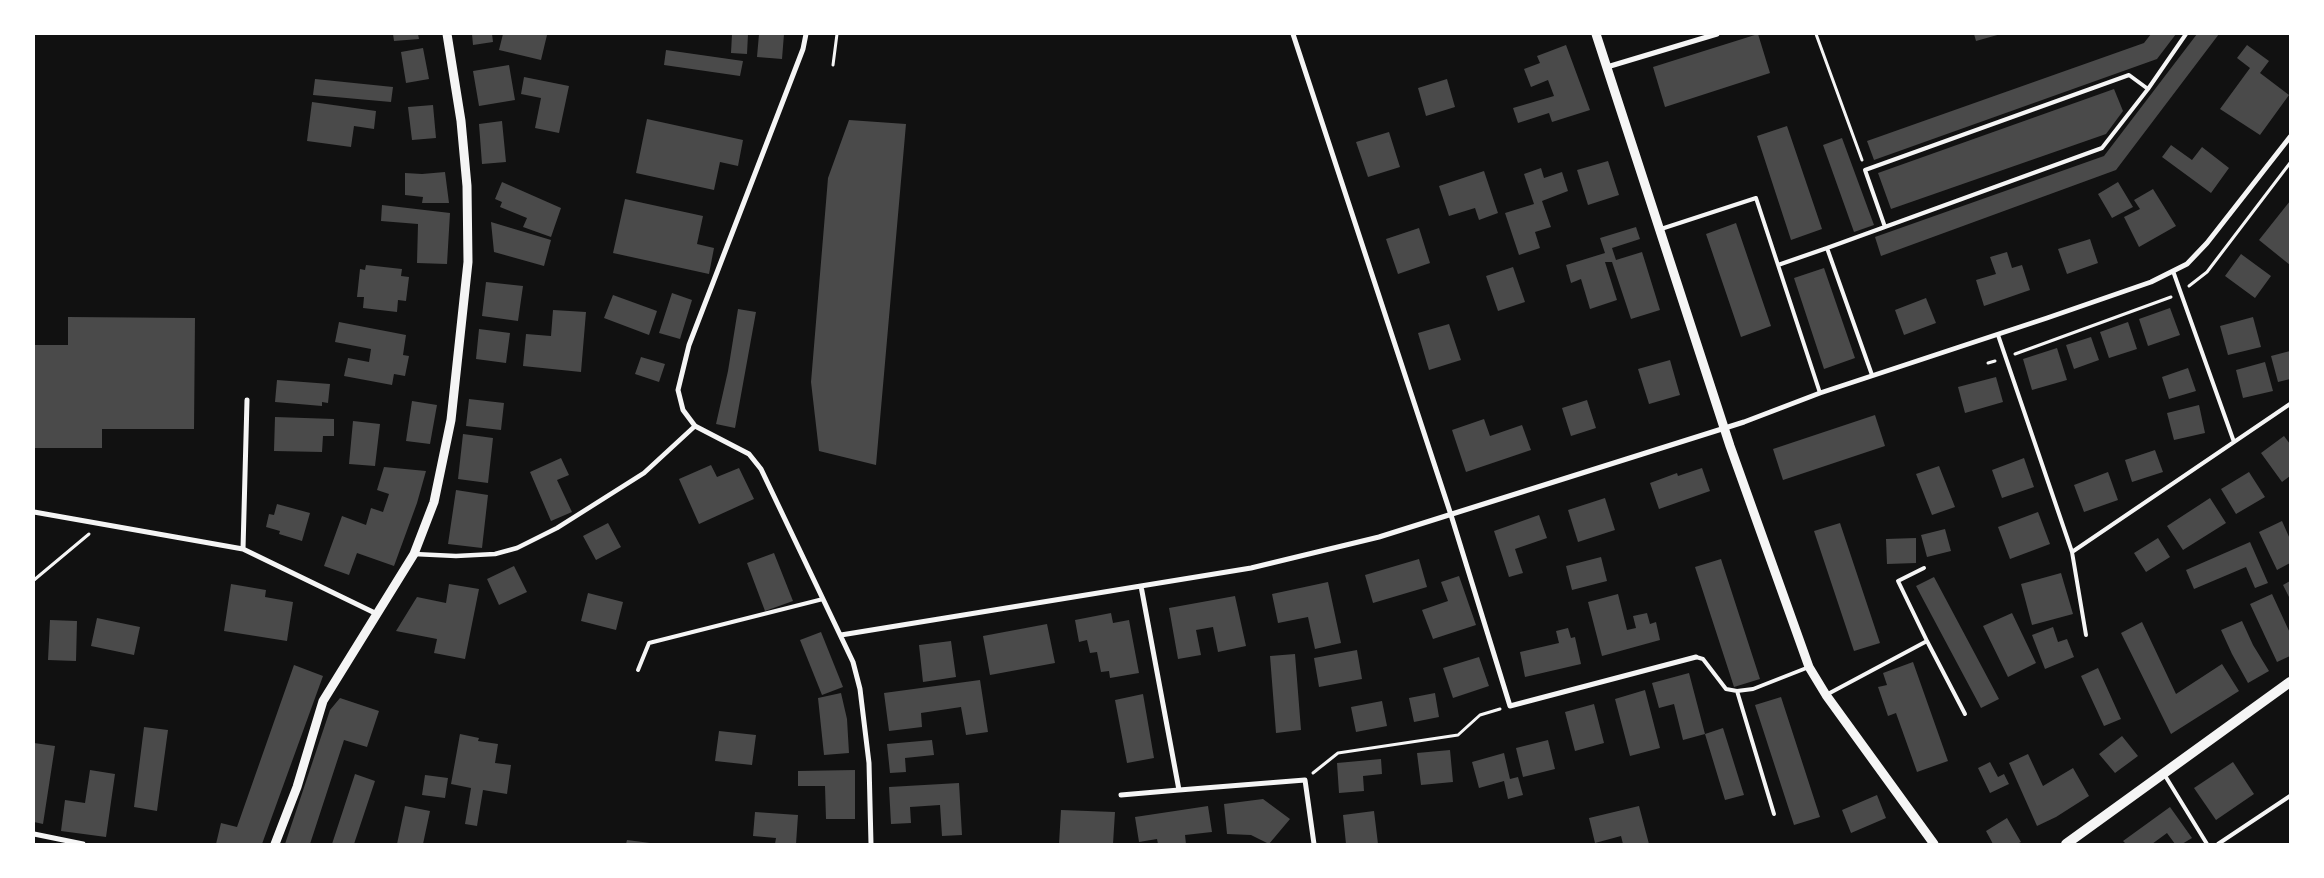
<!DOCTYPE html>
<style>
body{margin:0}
#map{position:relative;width:2324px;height:878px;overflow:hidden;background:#111;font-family:Quicksand,sans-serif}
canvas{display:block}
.frame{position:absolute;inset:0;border:35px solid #fff;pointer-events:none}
</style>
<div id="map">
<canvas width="2324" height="878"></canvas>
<div class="frame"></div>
</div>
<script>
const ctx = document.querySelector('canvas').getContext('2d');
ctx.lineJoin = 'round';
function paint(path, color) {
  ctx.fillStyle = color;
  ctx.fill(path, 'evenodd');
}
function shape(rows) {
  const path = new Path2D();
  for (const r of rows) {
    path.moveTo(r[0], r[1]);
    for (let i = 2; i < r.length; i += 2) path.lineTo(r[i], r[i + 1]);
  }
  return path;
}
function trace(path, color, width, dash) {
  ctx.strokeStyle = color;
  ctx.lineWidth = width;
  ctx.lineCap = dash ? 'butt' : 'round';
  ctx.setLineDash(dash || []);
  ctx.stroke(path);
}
paint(shape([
 [393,34,418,34,419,39,394,41],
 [472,34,492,34,493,42,473,45],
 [503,34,547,35,541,60,499,50],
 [732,34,748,34,747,54,731,53],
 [759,34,784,34,782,59,757,57],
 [1758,34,1770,73,1665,107,1653,67],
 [1974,34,2001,34,1976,41],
 [2151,34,2176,34,2157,59,1874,160,1867,141,2144,43],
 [2197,34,2219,34,2116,170,1881,256,1875,237,2104,156],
 [1566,45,1590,110,1552,122,1549,113,1518,123,1513,108,1554,96,1548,80,1531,87,1524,69,1540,63,1537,56],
 [2247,45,2269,61,2260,73,2289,95,2260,135,2220,109,2250,68,2237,58],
 [423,48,429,79,406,83,401,52],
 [666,50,743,61,740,76,664,65],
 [509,65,515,100,479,106,473,71],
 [524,77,569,86,559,133,535,128,541,98,521,94],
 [315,79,393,87,391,102,313,95],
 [1447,79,1455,107,1426,116,1418,88],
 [2114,89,2123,111,2106,134,1891,209,1878,173],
 [312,102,376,111,374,129,354,126,351,147,307,141],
 [433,105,436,138,412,140,408,107],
 [647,119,743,140,738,166,720,162,714,190,636,173],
 [849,120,906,124,876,465,819,451,811,382,828,178],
 [502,121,506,162,482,164,479,124],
 [1787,126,1822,229,1791,240,1757,136],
 [1389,132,1400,167,1368,177,1356,142],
 [1842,138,1874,225,1854,232,1823,145],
 [2171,145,2192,160,2202,147,2229,168,2211,193,2162,157],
 [1608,161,1619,195,1588,205,1577,170],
 [1541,168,1544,178,1562,172,1568,191,1542,201,1551,227,1535,232,1540,248,1519,255,1505,213,1534,204,1524,174],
 [1484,171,1498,213,1479,220,1475,208,1449,216,1439,186],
 [445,172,449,203,422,203,423,197,405,195,405,173,422,174],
 [502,182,561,208,551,237,523,227,527,218,500,207,502,202,495,199],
 [2118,182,2133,207,2112,218,2098,194],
 [2153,189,2176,226,2139,247,2124,217,2140,209,2134,200],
 [625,199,703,216,697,244,714,248,709,274,613,253],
 [2290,201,2290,265,2259,240],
 [382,205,450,213,447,264,417,263,418,224,381,221],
 [491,222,551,240,544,266,494,252],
 [1736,223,1771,326,1741,337,1706,234],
 [1636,227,1640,239,1612,248,1616,260,1642,252,1660,310,1631,319,1612,262,1605,262,1617,300,1590,309,1581,279,1571,283,1566,265,1605,253,1600,238],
 [1419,228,1430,263,1398,274,1386,239],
 [2090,239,2098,263,2067,274,2058,249],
 [2007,252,2012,268,2022,265,2030,290,1984,306,1976,280,1996,274,1990,257],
 [2241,254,2271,276,2255,298,2225,276],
 [366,265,402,269,401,276,409,277,406,301,398,300,397,312,363,308,364,297,357,297,360,269,365,270],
 [1513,267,1525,302,1498,311,1486,276],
 [1824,268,1855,358,1824,369,1794,278],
 [486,282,523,286,518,321,482,316],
 [672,293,692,300,680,339,659,333],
 [613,295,657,311,649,335,604,318],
 [1926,298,1936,323,1904,335,1895,310],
 [2170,308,2180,335,2148,346,2139,319],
 [738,309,756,312,735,428,716,424,728,371],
 [553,310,586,312,581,372,523,366,526,334,551,336],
 [68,317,195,318,194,429,102,429,102,448,34,448,34,345,68,345],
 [2253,317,2261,347,2228,355,2220,326],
 [339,322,406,335,403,355,409,356,405,376,394,374,392,385,344,376,348,358,369,362,371,349,335,342],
 [2128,322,2137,349,2109,358,2100,332],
 [1449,324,1461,360,1429,370,1418,333],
 [479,329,510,333,506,363,476,359],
 [2091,337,2099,360,2074,369,2066,345],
 [2057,348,2067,380,2032,390,2023,359],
 [2290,351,2290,379,2278,382,2271,356],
 [641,357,665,364,659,382,635,374],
 [1670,360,1680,395,1649,404,1638,369],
 [2265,362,2273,391,2243,398,2236,370],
 [2188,368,2196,391,2169,399,2162,377],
 [1996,377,2003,402,1965,413,1958,387],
 [277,380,330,384,328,403,322,402,322,406,275,402],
 [469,399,504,403,501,430,466,426],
 [1587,400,1596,428,1571,436,1562,408],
 [412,401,437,405,430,444,406,441],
 [2199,405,2205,433,2174,440,2167,413],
 [1875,415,1885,446,1783,480,1773,449],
 [275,417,334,419,334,436,323,436,322,452,274,451],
 [1484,419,1490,436,1522,425,1531,450,1466,472,1452,430],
 [353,421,380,424,375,466,349,464],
 [463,434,493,438,488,483,458,479],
 [2284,436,2290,444,2290,476,2282,482,2261,453],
 [2155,450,2163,472,2132,482,2125,460],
 [561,458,569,475,557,480,572,512,551,521,530,472],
 [2024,458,2034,487,2002,498,1992,470],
 [711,465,717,477,739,468,754,499,699,524,679,479],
 [1939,466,1955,507,1932,515,1916,474],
 [384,467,426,471,417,503,394,566,357,553,349,575,324,566,342,516,366,525,371,508,383,512,389,494,377,490],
 [1702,468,1710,491,1659,509,1650,483,1677,473,1678,476],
 [2108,472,2118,500,2084,512,2074,485],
 [2249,472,2265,497,2236,514,2221,489],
 [456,490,488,495,482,548,448,544],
 [1605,498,1615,530,1578,542,1568,510],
 [2210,498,2226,523,2183,550,2167,526],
 [277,504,310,513,302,541,279,534,280,531,266,527,269,514,274,515],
 [2038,512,2050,544,2010,559,1998,527],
 [1539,515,1547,538,1515,549,1523,573,1509,577,1494,531],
 [2282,521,2290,539,2290,563,2277,570,2259,532],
 [608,523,621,547,596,560,583,536],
 [1840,523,1880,643,1854,651,1814,531],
 [1945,529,1951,551,1927,557,1921,535],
 [1916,538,1916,563,1887,564,1886,539],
 [2158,538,2170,557,2146,572,2134,553],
 [2250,542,2268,583,2255,588,2246,567,2194,589,2186,570],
 [774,553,793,601,765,611,747,563],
 [1601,557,1607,581,1572,590,1566,566],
 [1419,559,1427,587,1373,603,1365,575],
 [1721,559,1760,679,1734,687,1695,567],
 [514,566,527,592,499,605,487,579],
 [2061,573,2073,614,2032,625,2021,584],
 [1459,576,1476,625,1433,639,1422,610,1448,601,1441,582],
 [1934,577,1999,699,1981,708,1916,586],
 [2290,581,2290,599,2283,585],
 [1328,582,1341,643,1315,649,1308,617,1278,623,1272,594],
 [231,584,266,590,265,597,293,602,287,641,224,631],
 [449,584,479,589,465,659,434,653,437,639,396,631,417,597,446,603],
 [588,593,623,602,616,630,581,621],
 [1618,594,1627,630,1636,628,1633,616,1647,613,1650,624,1656,622,1660,640,1602,656,1588,602],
 [2272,594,2290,633,2290,656,2277,662,2250,604],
 [1235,596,1246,646,1218,652,1213,627,1196,630,1201,655,1178,659,1169,608],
 [1111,613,1113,623,1129,620,1139,673,1110,678,1109,671,1101,672,1097,652,1090,653,1087,640,1079,642,1075,620],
 [2012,613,2036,663,2008,677,1983,626],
 [97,618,140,627,134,655,91,646],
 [50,620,77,621,76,661,48,660],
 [2242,621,2253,645,2269,671,2248,683,2232,654,2221,630],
 [2142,622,2176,694,2222,664,2239,691,2171,734,2121,633],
 [1047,624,1055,663,990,675,983,636],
 [2053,627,2058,642,2067,639,2074,657,2045,669,2032,635],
 [1568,628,1571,638,1575,637,1581,664,1525,677,1520,652,1559,643,1556,631],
 [821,632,843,687,822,695,800,640],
 [951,641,956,677,923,682,919,645],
 [1357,650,1362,679,1319,687,1314,658],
 [1295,654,1301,730,1276,733,1270,656],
 [1479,657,1489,686,1453,698,1443,668],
 [1913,662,1948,761,1917,772,1896,713,1888,716,1878,687,1887,685,1883,673],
 [294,665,323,676,262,844,216,844,221,823,237,827],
 [2098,668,2121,719,2104,726,2081,676],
 [1689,673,1705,734,1683,740,1674,704,1659,708,1652,683],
 [980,680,988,732,966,735,961,707,921,713,922,727,889,731,884,693],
 [1645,690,1660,748,1630,756,1615,699],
 [841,693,847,719,849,753,824,755,818,698],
 [1435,693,1439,717,1414,722,1409,698],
 [1143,694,1154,758,1127,763,1115,700],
 [1781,697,1820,817,1794,825,1755,705],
 [340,698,379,711,367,747,344,740,310,844,285,844,330,710],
 [1382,701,1387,726,1356,732,1351,707],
 [1594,704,1604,743,1575,751,1565,712],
 [144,727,168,730,157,811,134,807],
 [1723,728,1744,795,1725,800,1705,734],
 [719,731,756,735,752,765,715,761],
 [460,734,479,738,478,741,498,744,495,763,511,765,507,794,483,790,477,826,465,824,471,788,451,784],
 [2122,736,2138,756,2115,773,2099,754],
 [932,740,934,755,905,758,906,772,890,773,887,744],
 [1548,740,1555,769,1523,777,1516,748],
 [34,743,55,746,43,824,34,822],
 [1450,750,1453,782,1421,785,1417,753],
 [1504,753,1510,779,1518,777,1523,795,1508,799,1504,781,1479,788,1472,762],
 [2028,754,2043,786,2073,768,2089,796,2056,817,2037,826,2009,763],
 [1381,759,1382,774,1363,776,1364,791,1339,793,1337,763],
 [1990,762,1998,777,2004,774,2009,784,1990,793,1978,768],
 [2233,762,2254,794,2216,820,2194,788],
 [90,770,115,774,106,837,61,831,65,800,85,803],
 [855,770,855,819,826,819,825,786,798,786,798,771],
 [355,774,375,781,354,844,332,844],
 [425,775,448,778,445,798,422,795],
 [959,783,962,835,942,836,940,805,910,807,911,823,891,824,889,787],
 [1877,795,1886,818,1851,833,1842,810],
 [1263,799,1290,819,1269,844,1251,835,1227,834,1224,804],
 [405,806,430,811,423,844,397,844],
 [1208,806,1212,832,1185,835,1186,844,1158,844,1157,839,1139,842,1135,817],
 [1639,806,1649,844,1623,844,1621,836,1595,843,1589,818],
 [2170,807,2192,838,2182,844,2175,844,2167,833,2152,844,2126,844,2123,841],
 [1061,810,1115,812,1113,844,1059,844],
 [1374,811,1378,844,1346,844,1343,815],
 [755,812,798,815,796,844,775,844,776,838,753,836],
 [2007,818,2021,842,2017,844,1993,844,1986,831],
 [627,840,650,843,650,844,626,844]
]), '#4a4a4a');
trace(shape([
 [1816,34,1862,160],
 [833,65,837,34],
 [2189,286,2207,272,2290,163],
 [2015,354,2171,297],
 [1988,363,1995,361],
 [34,580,89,534],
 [1313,773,1338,753,1458,735,1480,715,1500,709]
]), '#f5f5f5', 3);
trace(shape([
 [1885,227,1865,170,2129,75,2148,89],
 [1661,229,1756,198,1778,265,1827,248],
 [1778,265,1820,393],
 [2173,271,2234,442],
 [1998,335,2072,552,2290,404],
 [1872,375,1827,248,2102,148,2148,89,2186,34],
 [2072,552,2086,635],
 [1924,568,1898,581,1927,641],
 [1696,657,1703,659,1726,689,1737,691,1753,689,1809,667],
 [638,670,649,643,823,599],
 [1737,691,1774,814],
 [1826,695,1927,641,1965,714],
 [2164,774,2207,844],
 [2218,844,2290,796]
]), '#f5f5f5', 4);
trace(shape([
 [414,554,456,556,495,554,517,548,557,528,644,473,695,426]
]), '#f5f5f5', 4.5);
trace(shape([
 [806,34,803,49,689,345,678,390,683,410,695,426,749,454,761,469,853,662,860,689,869,763,871,844],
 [1293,34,1451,515,1510,706,1696,657],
 [1607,67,1717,34],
 [34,512,243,549,377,614],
 [243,549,247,400],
 [1141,586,1179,790,1305,780,1314,844],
 [841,635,1251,568,1379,537,1744,422,1820,393,2047,318,2151,282,2187,264,2207,243,2290,137],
 [1121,795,1179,790],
 [34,834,83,844]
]), '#f5f5f5', 5);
trace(shape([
 [1596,34,1730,446,1809,667,1826,695,1934,844],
 [275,844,297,787,323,701,414,554,434,502,451,420,468,262,467,186,461,121,447,34]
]), '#f5f5f5', 9);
trace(shape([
 [2066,844,2290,682]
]), '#f5f5f5', 10);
</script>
